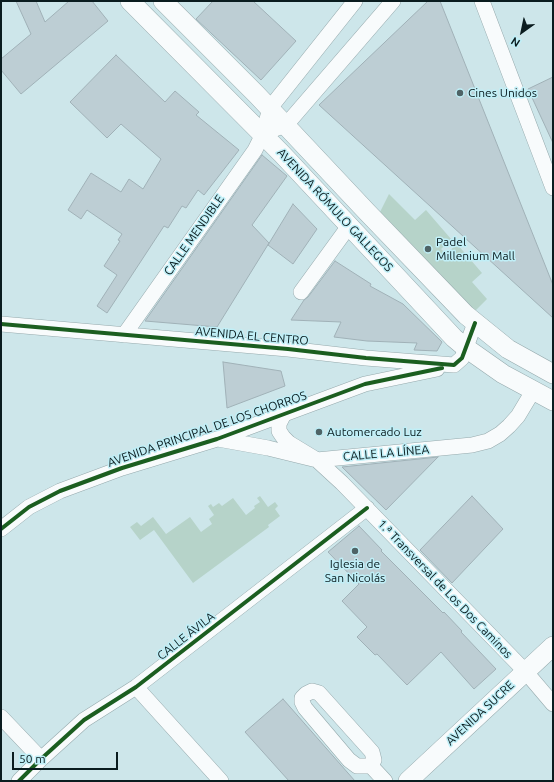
<!DOCTYPE html>
<meta charset="utf-8">
<style>
body{margin:0}
#map{position:relative;width:554px;height:782px;overflow:hidden;background:#cde6ea;font-family:Ubuntu,sans-serif}
canvas{display:block}
.frame{position:absolute;inset:0;border:2px solid #0a1c1f;pointer-events:none}
.north{position:absolute;left:502px;top:12px;width:40px;height:40px;-webkit-text-stroke:3px #c0eff7;paint-order:stroke;rotate:213deg;font-size:11px;font-weight:700;line-height:16px;text-align:center;color:#0a1c1f}
.north::after{content:'';display:block;margin:auto;width:14px;height:18px;background:#0a1c1f;clip-path:polygon(50% 0,100% 100%,50% 72%,0 100%)}
.scale{position:absolute;left:12px;top:752px;width:106px;height:18px;box-sizing:border-box;border:2px solid #0a1c1f;border-top:0;padding-left:5px;font-size:12px;line-height:14px;white-space:nowrap;color:#0a1c1f;-webkit-text-stroke:3px #c0eff7;paint-order:stroke}
</style>
<div id="map">
<canvas width="554" height="782"></canvas>
<div class="frame"></div>
<div class="north">N</div>
<div class="scale">50 m</div>
</div>
<script>
const ctx = document.querySelector('canvas').getContext('2d');
ctx.lineJoin = 'round';
function paint(path, color) {
  ctx.fillStyle = color;
  ctx.fill(path, 'evenodd');
}
function shape(rows) {
  const path = new Path2D();
  for (const r of rows) {
    path.moveTo(r[0], r[1]);
    for (let i = 2; i < r.length; i += 2) path.lineTo(r[i], r[i + 1]);
  }
  return path;
}
function trace(path, color, width, dash) {
  ctx.strokeStyle = color;
  ctx.lineWidth = width;
  ctx.lineCap = dash ? 'butt' : 'round';
  ctx.setLineDash(dash || []);
  ctx.stroke(path);
}
function write(font, color, halo, rows, align = 'center') {
  ctx.font = font + ' Ubuntu,sans-serif';
  ctx.lineWidth = 3;
  ctx.setLineDash([]);
  ctx.textBaseline = 'middle';
  ctx.strokeStyle = halo;
  ctx.fillStyle = color;
  for (const [text, x, y, turn = 0] of rows) {
    ctx.save();
    ctx.translate(x, y);
    ctx.rotate((+turn || 0) * Math.PI / 180);
    ctx.textAlign = isNaN(turn) ? turn : align;
    if (halo) ctx.strokeText(text, 0, 0);
    ctx.fillText(text, 0, 0);
    ctx.restore();
  }
}
paint(shape([
 [389,194,415,220,426,210,451,239,441,249,446,254,457,244,482,273,472,282,487,299,475,311,380,212],
 [260,496,268,507,275,502,278,506,275,509,280,516,268,525,269,527,193,583,154,530,140,540,130,527,137,522,141,526,153,517,166,534,190,517,201,532,212,524,209,519,214,515,208,506,211,504,213,507,219,503,222,506,233,498,246,515,255,508,254,506,260,502,257,498]
]), '#b6d3c9');
const building = shape([
 [16,1,36,1,45,22,69,1,92,1,108,21,21,94,1,70,1,59,31,34,16,1],
 [213,1,253,1,296,41,261,80,196,19,213,1],
 [428,1,440,1,553,285,553,318,319,105,428,1],
 [116,55,165,102,175,91,199,112,196,115,239,150,204,195,198,190,186,208,182,206,168,228,164,226,107,313,97,306,117,275,104,266,120,241,118,240,122,234,87,210,81,219,68,210,91,173,121,192,129,179,143,189,161,159,121,124,107,138,70,102,116,55],
 [553,77,553,143,528,89,553,77],
 [262,155,287,176,252,225,269,243,217,327,145,321,262,155],
 [293,204,317,229,293,264,268,245,293,204],
 [335,261,371,284,370,286,403,304,442,342,437,351,414,350,417,343,367,341,334,337,341,322,291,320,304,300,308,297,335,261],
 [223,362,281,371,285,386,227,408,223,362],
 [438,457,386,510,342,467,438,457],
 [472,496,503,529,452,583,420,550,472,496],
 [359,526,382,550,381,551,443,613,444,612,462,631,461,632,496,669,474,689,441,652,407,685,377,654,375,655,357,637,367,627,342,601,359,584,328,552,359,526],
 [283,699,355,781,289,781,245,732,283,699]
]);
paint(building, '#bdced4');
trace(building, '#a0b1b7', 1);
const minor = shape([
 [482,1,553,188],
 [275,129,286,125,393,1],
 [301,292,349,226],
 [1,324,288,349,366,358,454,365,462,358,475,323],
 [124,335,255,150,263,134,270,108,355,1],
 [284,414,279,424,279,431,283,437,289,443,317,460,342,483,525,671,553,704],
 [218,439,268,448,317,460,472,445,488,441,500,434,509,426,518,416,533,391],
 [1,529,29,507,60,491,122,468,217,439,365,384,437,369],
 [136,687,221,781],
 [1,717,41,759],
 [371,766,357,766,349,760,305,708,302,702,302,698,306,694,312,691,319,693,372,752,374,760,371,766,385,781],
 [19,781,41,759,84,720,136,687,367,508]
]);
const major = shape([
 [130,1,282,154,454,338,466,348,503,374,553,401],
 [163,1,257,95,366,211,466,315,508,349,553,374],
 [408,781,553,646]
]);
trace(minor, '#95a9ac', 16);
trace(major, '#95a9ac', 20);
trace(minor, '#f8fbfc', 15);
trace(major, '#f8fbfc', 19);
trace(shape([
 [1,324,288,349,366,358,454,365,462,358,475,323],
 [1,529,29,507,60,491,122,468,217,439,365,384,442,368],
 [19,781,41,759,84,720,136,687,367,508]
]), '#1b5e20', 4);
for (const [x, y, r, color] of [
 [460,93,4,"#4e6366"],
 [428,249,4,"#4e6366"],
 [319,432,4,"#4e6366"],
 [355,551,4,"#4e6366"]
]) {
  const dot = new Path2D();
  dot.arc(x, y, r, 0, 2 * Math.PI);
  ctx.fillStyle = color;
  ctx.fill(dot);
  trace(dot, '#c0eff7', 1.5);
}
write('12px', '#0a1c1f', '#c0eff7', [
 ["Cines Unidos",468,93],
 ["Padel",436,242],
 ["Millenium Mall",436,256],
 ["Automercado Luz",327,432],
 ["Iglesia de",355,564,"center"],
 ["San Nicolás",355,578,"center"]
], 'left');
write('12px', '#0a1c1f', '#c0eff7', [
 ["AVENIDA RÓMULO GALLEGOS",335,210,47],
 ["CALLE MENDIBLE",194,235,-55],
 ["AVENIDA EL CENTRO",252,336,5],
 ["AVENIDA PRINCIPAL DE LOS CHORROS",207,429,-19],
 ["CALLE LA LÍNEA",386,453,-5],
 ["1.ª Transversal de Los Dos Caminos",445,589,46],
 ["CALLE ÁVILA",186,636,-38],
 ["AVENIDA SUCRE",480,713,-43]
]);
</script>
